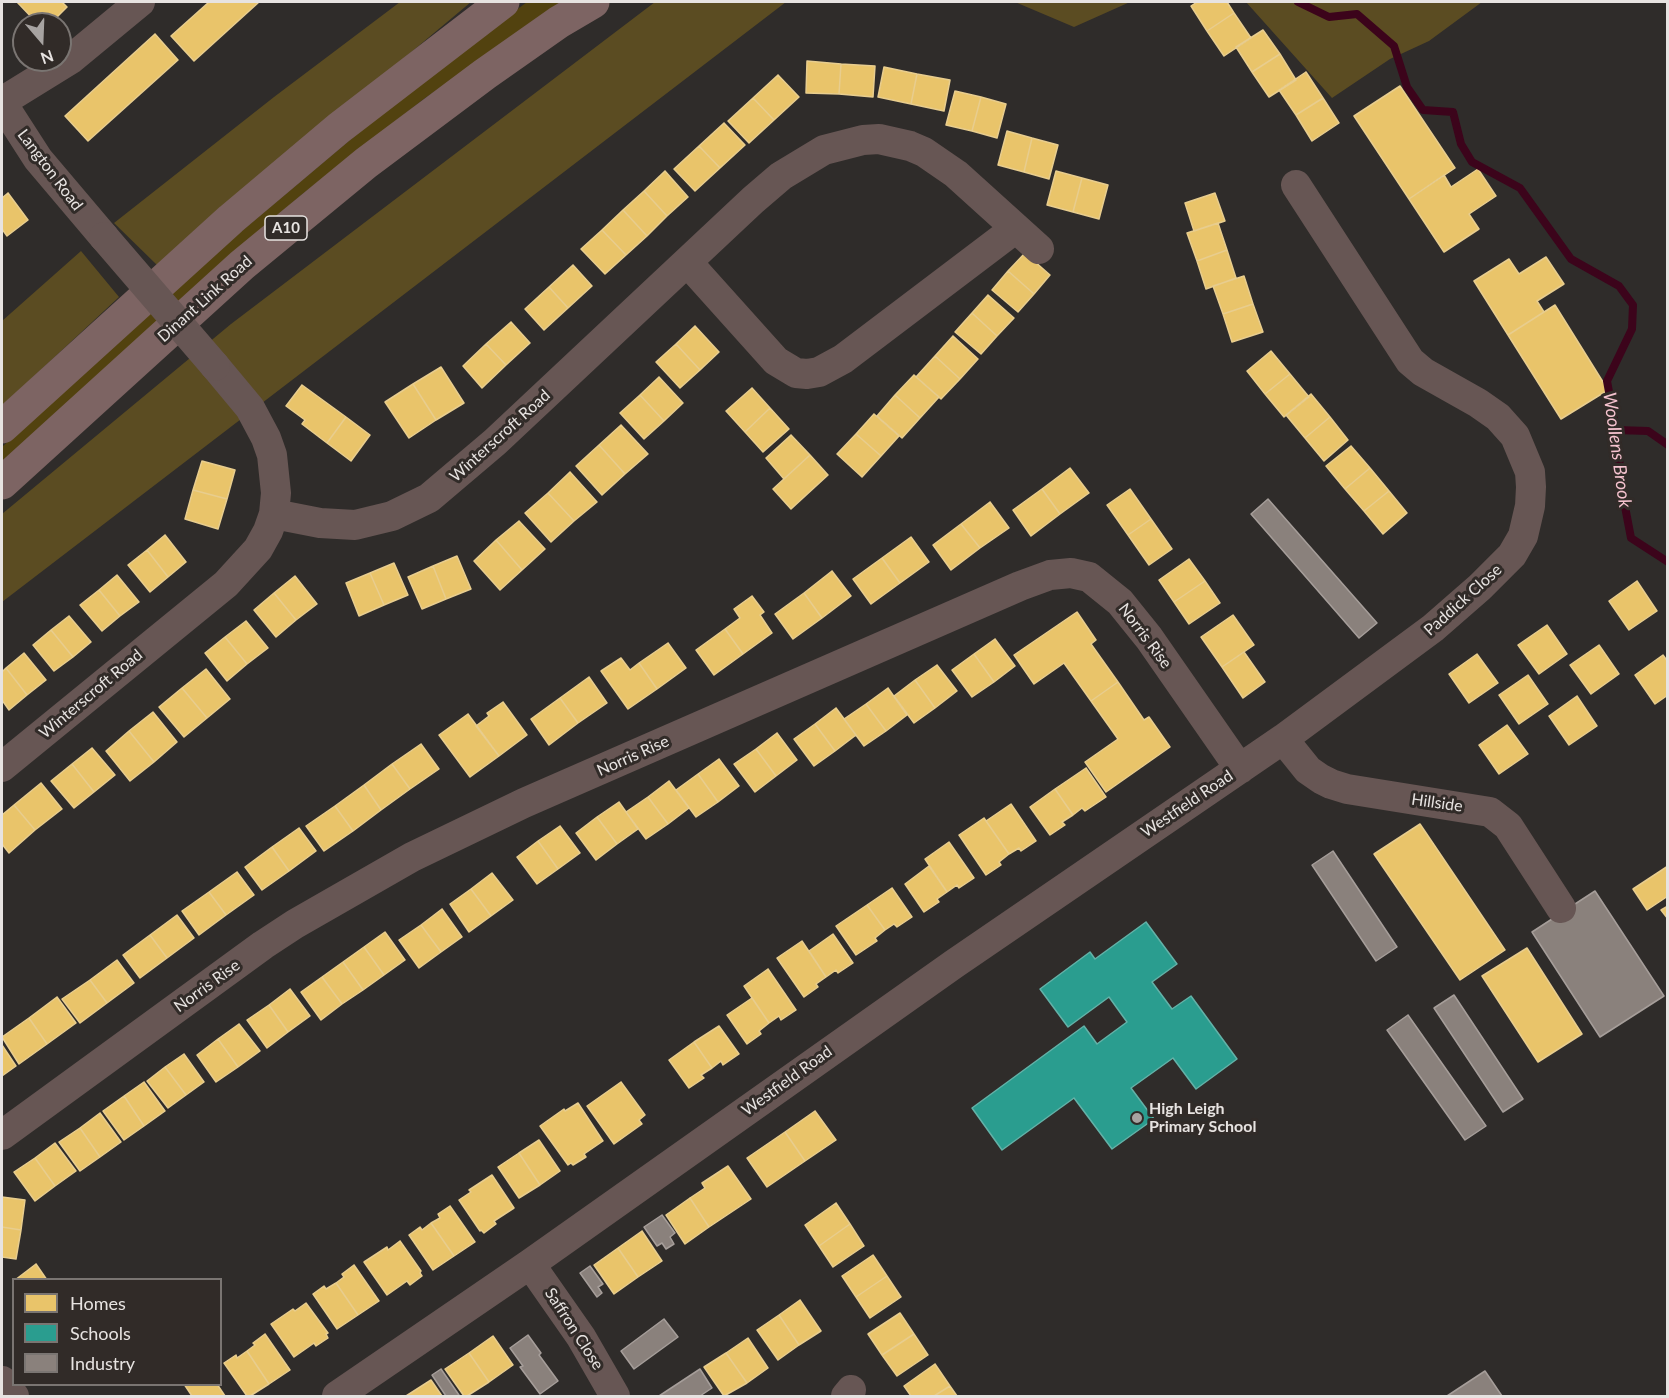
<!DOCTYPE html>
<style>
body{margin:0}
#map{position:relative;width:1669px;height:1398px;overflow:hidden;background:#2f2c2a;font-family:Lato,sans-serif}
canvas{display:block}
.frame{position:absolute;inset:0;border:3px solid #e7e3e1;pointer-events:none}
.legend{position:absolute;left:12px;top:1278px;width:210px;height:108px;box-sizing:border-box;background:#312b28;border:2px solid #7a7572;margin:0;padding:8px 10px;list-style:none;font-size:18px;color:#e7e3e1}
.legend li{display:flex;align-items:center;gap:12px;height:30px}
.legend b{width:30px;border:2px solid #7a7572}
.north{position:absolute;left:12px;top:12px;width:60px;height:60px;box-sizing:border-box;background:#312b28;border:2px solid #7a7572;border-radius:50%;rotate:161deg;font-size:16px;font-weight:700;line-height:24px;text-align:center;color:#e7e3e1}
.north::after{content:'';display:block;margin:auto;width:21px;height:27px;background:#a7a3a1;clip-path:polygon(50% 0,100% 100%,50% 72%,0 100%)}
</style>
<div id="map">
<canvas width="1669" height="1398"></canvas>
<div class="frame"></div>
<ul class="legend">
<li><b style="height:16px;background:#e9c46a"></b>Homes</li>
<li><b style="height:16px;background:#2a9d8f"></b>Schools</li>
<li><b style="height:16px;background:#8a817c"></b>Industry</li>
</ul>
<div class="north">N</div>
</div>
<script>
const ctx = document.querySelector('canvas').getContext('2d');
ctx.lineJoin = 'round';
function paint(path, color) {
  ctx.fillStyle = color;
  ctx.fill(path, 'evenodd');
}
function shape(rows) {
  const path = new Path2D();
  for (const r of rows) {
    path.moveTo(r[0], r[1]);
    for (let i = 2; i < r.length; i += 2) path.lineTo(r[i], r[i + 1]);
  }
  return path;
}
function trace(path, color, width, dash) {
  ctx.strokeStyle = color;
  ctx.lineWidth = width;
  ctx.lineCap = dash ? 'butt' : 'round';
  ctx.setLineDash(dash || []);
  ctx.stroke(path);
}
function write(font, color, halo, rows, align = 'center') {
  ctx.font = font + ' Lato,sans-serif';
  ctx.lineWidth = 6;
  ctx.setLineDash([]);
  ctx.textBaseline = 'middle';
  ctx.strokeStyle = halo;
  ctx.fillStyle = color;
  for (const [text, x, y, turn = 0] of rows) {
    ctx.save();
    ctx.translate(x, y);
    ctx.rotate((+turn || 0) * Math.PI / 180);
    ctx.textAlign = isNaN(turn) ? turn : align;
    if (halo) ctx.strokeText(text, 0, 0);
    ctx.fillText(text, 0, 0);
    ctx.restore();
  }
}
paint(shape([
 [527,2,566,2,425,98,300,196,2,464,2,447,174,288,413,87]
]), '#52420f');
paint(shape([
 [400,2,471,2,157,265,114,223,274,97],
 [655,2,786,2,2,602,2,514,231,324],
 [1015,2,1130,2,1074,27],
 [1246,2,1482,2,1429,41,1390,59,1332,98],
 [81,251,119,297,2,406,2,321]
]), '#5b4c22');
const homes = shape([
 [17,2,62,2,67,7,50,24,38,24,17,2],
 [209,2,259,2,194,61,171,36,209,2],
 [1197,2,1227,2,1234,13,1207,31,1191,6,1197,2],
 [1234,13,1251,38,1224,56,1207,31,1234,13],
 [1263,30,1280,54,1252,72,1236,47,1263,30],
 [155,34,178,60,88,141,65,116,155,34],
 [1280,54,1296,80,1269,97,1252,72,1280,54],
 [807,61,841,64,839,94,806,93,807,61],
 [841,64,875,66,873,97,839,94,841,64],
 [884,67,917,74,911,104,878,97,884,67],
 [1306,72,1323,98,1296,115,1279,90,1306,72],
 [917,74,950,80,944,111,911,104,917,74],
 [778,75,799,97,774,120,753,98,778,75],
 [1400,86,1455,168,1409,199,1354,116,1400,86],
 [955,91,981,97,972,131,946,125,955,91],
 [981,97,1006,104,997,138,972,131,981,97],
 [753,98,774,120,749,143,728,121,753,98],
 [1323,98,1339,123,1312,141,1296,115,1323,98],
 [724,123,745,145,720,168,699,146,724,123],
 [1007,131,1032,138,1024,172,998,165,1007,131],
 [1032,138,1058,145,1049,179,1024,172,1032,138],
 [699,146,720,168,695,191,674,169,699,146],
 [1478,169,1496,196,1469,214,1479,229,1444,252,1409,199,1444,175,1451,187,1478,169],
 [665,171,688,197,667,216,644,191,665,171],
 [1056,171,1082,178,1073,212,1047,205,1056,171],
 [1082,178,1108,185,1099,219,1073,212,1082,178],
 [644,191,667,216,647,236,623,210,644,191],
 [8,193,28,220,7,236,2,229,2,198,8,193],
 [1215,193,1225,221,1194,231,1185,203,1215,193],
 [623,210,647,236,626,255,602,230,623,210],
 [1218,223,1227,250,1197,261,1187,233,1218,223],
 [602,230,626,255,605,274,581,249,602,230],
 [1227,250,1236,278,1206,289,1197,261,1227,250],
 [1025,253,1050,275,1034,294,1008,271,1025,253],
 [1546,257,1564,284,1537,301,1544,312,1508,335,1474,281,1509,259,1519,274,1546,257],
 [573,265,592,286,568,308,549,287,573,265],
 [1008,271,1034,294,1018,312,992,290,1008,271],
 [1244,276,1253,304,1223,314,1213,286,1244,276],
 [549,287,568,308,544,330,525,309,549,287],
 [988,295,1014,318,997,336,972,313,988,295],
 [1253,304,1263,332,1232,342,1223,314,1253,304],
 [1555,305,1608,390,1561,419,1508,335,1555,305],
 [972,313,997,336,981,354,955,332,972,313],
 [511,322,530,343,506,365,486,344,511,322],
 [695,326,719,352,700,370,676,344,695,326],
 [953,336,978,359,960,379,935,356,953,336],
 [486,344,506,365,482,388,463,366,486,344],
 [676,344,700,370,680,388,656,362,676,344],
 [1271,351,1290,374,1265,394,1247,371,1271,351],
 [935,356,960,379,941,399,916,377,935,356],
 [441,367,464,403,436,420,413,384,441,367],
 [1290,374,1309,397,1284,417,1265,394,1290,374],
 [914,375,939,397,920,418,895,395,914,375],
 [659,377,683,403,664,421,640,395,659,377],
 [413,384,436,420,409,438,385,402,413,384],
 [302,385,346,417,327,443,302,424,305,420,286,406,302,385],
 [752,388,770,408,745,432,726,411,752,388],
 [1311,394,1330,417,1305,438,1286,415,1311,394],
 [640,395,664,421,644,439,620,413,640,395],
 [895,395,920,418,902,438,877,416,895,395],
 [770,408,789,429,763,452,745,432,770,408],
 [874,414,899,436,881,456,856,434,874,414],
 [346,417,370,435,351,461,327,443,346,417],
 [1330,417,1348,440,1324,461,1305,438,1330,417],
 [621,425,648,454,625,474,599,445,621,425],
 [856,434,881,456,862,477,837,454,856,434],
 [791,435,810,455,784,479,766,458,791,435],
 [599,445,625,474,602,495,576,466,599,445],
 [1351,446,1370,468,1345,489,1326,466,1351,446],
 [810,455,828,475,791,509,773,489,810,455],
 [202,461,235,470,227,499,193,490,202,461],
 [1070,468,1089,493,1060,514,1042,489,1070,468],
 [1370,468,1389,491,1364,511,1345,489,1370,468],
 [570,472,597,502,574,521,548,493,570,472],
 [1042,489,1060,514,1031,536,1013,510,1042,489],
 [1130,489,1151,519,1128,535,1107,505,1130,489],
 [193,490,227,499,218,529,185,519,193,490],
 [1389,491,1407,513,1383,534,1364,511,1389,491],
 [548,493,574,521,551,542,525,513,548,493],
 [990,502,1009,528,980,548,961,524,990,502],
 [1151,519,1172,549,1149,565,1128,535,1151,519],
 [519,521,545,549,522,570,496,540,519,521],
 [961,524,980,548,951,570,933,545,961,524],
 [165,535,186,562,168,577,147,550,165,535],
 [911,537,929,562,900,583,882,558,911,537],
 [496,540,522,570,500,590,474,561,496,540],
 [147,550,168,577,150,592,128,565,147,550],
 [457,556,471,589,446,599,433,566,457,556],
 [882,558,900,583,871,604,853,579,882,558],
 [1189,559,1205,581,1174,602,1159,580,1189,559],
 [394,563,408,595,384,605,370,573,394,563],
 [433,566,446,599,422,609,408,577,433,566],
 [832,571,851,596,822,618,804,593,832,571],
 [370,573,384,605,359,616,346,583,370,573],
 [117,575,139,602,120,616,99,590,117,575],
 [295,576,317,604,296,620,274,593,295,576],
 [1205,581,1220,603,1189,624,1174,602,1205,581],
 [1637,581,1657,611,1629,630,1609,601,1637,581],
 [99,590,120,616,102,631,80,605,99,590],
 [274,593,296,620,276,637,254,610,274,593],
 [804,593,822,618,793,639,775,614,804,593],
 [752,596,764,612,760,615,772,633,743,654,725,629,740,618,734,609,752,596],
 [1077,612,1096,640,1091,644,1118,682,1091,701,1064,663,1034,684,1014,655,1077,612],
 [1233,615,1254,645,1222,667,1201,637,1233,615],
 [69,616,91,642,73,657,51,630,69,616],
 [246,621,268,648,247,664,225,637,246,621],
 [1547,625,1567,654,1539,674,1518,645,1547,625],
 [725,629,743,654,714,675,696,650,725,629],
 [51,630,73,657,54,671,33,645,51,630],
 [225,637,247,664,227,681,205,653,225,637],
 [995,639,1015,666,994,682,974,654,995,639],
 [668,643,686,668,657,689,639,663,668,643],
 [1599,645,1619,674,1591,694,1570,665,1599,645],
 [1244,652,1265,682,1243,698,1222,667,1244,652],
 [24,653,46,680,27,695,6,668,24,653],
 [974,654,994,682,972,697,952,670,974,654],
 [1477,654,1498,683,1469,703,1449,674,1477,654],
 [1663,655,1668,662,1668,695,1655,704,1635,675,1663,655],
 [621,658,630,670,639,663,657,689,628,709,601,671,621,658],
 [937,665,957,691,935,708,915,680,937,665],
 [6,668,27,695,9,710,2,700,2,672,6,668],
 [206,669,230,699,207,718,182,688,206,669],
 [1528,675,1548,704,1519,724,1499,695,1528,675],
 [589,677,607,703,578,723,560,698,589,677],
 [915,680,935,708,914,723,894,696,915,680],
 [1118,682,1144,720,1149,717,1170,747,1106,792,1085,762,1118,739,1091,701,1118,682],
 [182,688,207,718,184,737,159,707,182,688],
 [888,688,907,715,886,731,866,704,888,688],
 [1577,696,1597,726,1569,745,1549,716,1577,696],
 [560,698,578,723,549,745,531,719,560,698],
 [503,702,527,735,499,756,476,726,489,716,487,713,503,702],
 [866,704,886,731,864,746,844,719,866,704],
 [836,708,856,735,835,751,815,724,836,708],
 [153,712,177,742,154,762,129,731,153,712],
 [468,714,499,756,470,777,439,735,468,714],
 [815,724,835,751,814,766,794,739,815,724],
 [1507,725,1528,754,1499,774,1479,745,1507,725],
 [129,731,154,762,130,781,106,751,129,731],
 [777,733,797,760,776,776,756,749,777,733],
 [421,744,439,769,410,789,392,764,421,744],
 [92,748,115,775,94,792,72,764,92,748],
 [756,749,776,776,755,792,734,764,756,749],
 [719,759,739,786,718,802,698,774,719,759],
 [72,764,94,792,74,808,51,781,72,764],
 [392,764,410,789,381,810,364,785,392,764],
 [1086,768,1106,797,1085,811,1082,808,1073,815,1055,789,1086,768],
 [698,774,718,802,696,817,676,790,698,774],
 [669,781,689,808,668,824,648,797,669,781],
 [41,783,62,809,35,830,14,805,41,783],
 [364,785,381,810,353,831,335,806,364,785],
 [1055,789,1073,815,1062,822,1065,825,1050,835,1030,807,1055,789],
 [648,797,668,824,646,839,626,812,648,797],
 [619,802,638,829,617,844,597,817,619,802],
 [1011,804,1036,841,1021,851,1019,848,1009,854,986,821,1011,804],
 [14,805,35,830,9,853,2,844,2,815,14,805],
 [335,806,353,831,324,851,306,826,335,806],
 [597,817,617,844,596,860,576,833,597,817],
 [984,818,1009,854,999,862,1001,865,986,875,959,835,984,818],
 [1420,824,1505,950,1460,980,1374,854,1420,824],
 [560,826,580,853,558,869,538,841,560,826],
 [299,828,316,851,289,871,272,847,299,828],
 [538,841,558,869,537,884,517,857,538,841],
 [949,842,974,878,959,888,957,885,947,892,925,859,949,842],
 [272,847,289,871,262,890,245,867,272,847],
 [929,866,947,892,937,899,939,902,924,912,905,884,929,866],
 [1668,866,1668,896,1647,910,1633,889,1668,866],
 [237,872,254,895,226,915,209,892,237,872],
 [492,873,513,900,491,916,471,889,492,873],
 [892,888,912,917,897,927,894,924,885,930,867,905,892,888],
 [471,889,491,916,469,932,450,904,471,889],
 [209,892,226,915,199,935,182,911,209,892],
 [867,905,885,930,875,938,877,941,856,955,836,926,867,905],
 [1668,906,1668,919,1661,910,1668,906],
 [442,909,462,937,441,952,421,925,442,909],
 [177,915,194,938,167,958,150,935,177,915],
 [421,925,441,952,419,968,399,940,421,925],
 [385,932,405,960,384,975,364,947,385,932],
 [833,934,853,963,838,973,836,970,826,977,809,951,833,934],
 [150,935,167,958,140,978,123,955,150,935],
 [802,941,826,977,816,984,818,987,804,997,777,958,802,941],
 [364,947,384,975,363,990,343,962,364,947],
 [1527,948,1582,1034,1538,1062,1482,976,1527,948],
 [117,960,134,983,107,1003,90,980,117,960],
 [343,962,363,990,342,1004,322,977,343,962],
 [768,969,796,1010,781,1020,779,1016,769,1023,744,986,768,969],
 [322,977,342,1004,321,1020,301,992,322,977],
 [90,980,107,1003,80,1023,62,999,90,980],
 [290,989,310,1016,288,1032,269,1005,290,989],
 [57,997,76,1023,47,1044,29,1018,57,997],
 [752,998,769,1023,759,1031,761,1034,747,1044,727,1015,752,998],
 [269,1005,288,1032,267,1048,247,1020,269,1005],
 [29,1018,47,1044,19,1064,2,1037,29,1018],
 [239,1024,260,1051,238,1067,218,1039,239,1024],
 [719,1026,739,1054,723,1065,721,1061,712,1068,694,1042,719,1026],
 [218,1039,238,1067,216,1082,197,1055,218,1039],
 [694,1042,712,1068,701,1075,704,1078,689,1088,669,1060,694,1042],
 [2,1045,16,1066,2,1076,2,1045],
 [184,1054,204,1082,186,1095,165,1067,184,1054],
 [165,1067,186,1095,168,1108,147,1081,165,1067],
 [144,1082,165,1111,144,1126,124,1096,144,1082],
 [621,1082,645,1115,639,1120,642,1124,614,1144,587,1106,621,1082],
 [124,1096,144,1126,124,1140,103,1111,124,1096],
 [578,1103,603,1141,584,1154,586,1157,573,1165,571,1163,568,1165,540,1126,564,1109,565,1111,578,1103],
 [815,1111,836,1140,805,1161,785,1132,815,1111],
 [100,1113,121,1142,100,1157,80,1128,100,1113],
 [80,1128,100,1157,80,1171,59,1142,80,1128],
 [785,1132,805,1161,767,1187,747,1158,785,1132],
 [539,1140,560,1171,540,1185,519,1153,539,1140],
 [55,1143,76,1171,55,1186,35,1158,55,1143],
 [519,1153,540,1185,519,1198,498,1167,519,1153],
 [35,1158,55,1186,35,1201,14,1172,35,1158],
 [728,1166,751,1199,709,1227,690,1198,705,1188,702,1183,728,1166],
 [492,1175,514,1208,494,1221,496,1224,484,1233,481,1230,480,1231,459,1200,471,1192,469,1190,492,1175],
 [2,1197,25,1200,21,1230,2,1227,2,1197],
 [690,1198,709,1227,685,1244,666,1215,690,1198],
 [836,1203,850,1224,819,1246,805,1225,836,1203],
 [450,1206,475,1242,454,1256,431,1223,440,1218,438,1214,450,1206],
 [431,1223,454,1256,433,1270,409,1235,420,1227,422,1230,431,1223],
 [850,1224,864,1246,833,1267,819,1246,850,1224],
 [2,1227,21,1230,16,1259,2,1257,2,1227],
 [642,1231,662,1261,638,1277,618,1248,642,1231],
 [400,1241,421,1271,420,1273,422,1276,410,1285,407,1281,387,1295,364,1262,387,1247,388,1250,400,1241],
 [618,1248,638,1277,614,1294,594,1265,618,1248],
 [873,1255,887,1276,856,1297,842,1276,873,1255],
 [36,1264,47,1280,15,1280,36,1264],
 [354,1265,379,1301,358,1315,336,1283,344,1277,342,1274,354,1265],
 [887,1276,901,1297,870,1318,856,1297,887,1276],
 [336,1283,358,1315,337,1329,313,1294,324,1286,326,1289,336,1283],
 [800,1300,821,1331,799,1345,779,1315,800,1300],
 [306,1303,328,1333,326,1334,328,1338,316,1346,314,1343,294,1357,271,1324,293,1309,295,1311,306,1303],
 [900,1313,914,1334,882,1355,868,1334,900,1313],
 [779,1315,799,1345,778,1360,757,1330,779,1315],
 [265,1334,290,1370,269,1384,247,1351,255,1345,253,1343,265,1334],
 [914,1334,928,1355,897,1376,882,1355,914,1334],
 [493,1336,513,1365,489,1382,469,1353,493,1336],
 [748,1338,768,1368,747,1383,726,1353,748,1338],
 [247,1351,269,1384,250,1396,247,1396,224,1363,236,1355,237,1358,247,1351],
 [469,1353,489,1382,467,1396,464,1396,445,1369,469,1353],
 [726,1353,747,1383,724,1396,704,1367,726,1353],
 [935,1364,950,1386,934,1396,911,1396,904,1386,935,1364],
 [431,1380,442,1396,406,1396,431,1380],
 [184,1384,217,1384,225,1396,192,1396,184,1384],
 [950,1386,957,1396,934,1396,950,1386]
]);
paint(homes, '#e9c46a');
trace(homes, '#e8cd8e', 1.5);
const schools = shape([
 [1146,922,1177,964,1152,982,1172,1009,1191,996,1237,1059,1196,1089,1173,1058,1131,1088,1154,1119,1112,1149,1074,1098,1002,1150,972,1108,1084,1026,1097,1044,1127,1022,1109,997,1068,1027,1040,989,1090,952,1095,959,1146,922]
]);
paint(schools, '#2a9d8f');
trace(schools, '#63b2a8', 1.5);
const industry = shape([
 [1268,499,1377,623,1359,638,1251,514,1268,499],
 [1333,851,1397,947,1376,961,1312,865,1333,851],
 [1595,891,1664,996,1600,1037,1532,932,1595,891],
 [1454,995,1523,1099,1503,1112,1434,1008,1454,995],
 [1408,1015,1486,1126,1465,1140,1387,1030,1408,1015],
 [662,1215,675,1233,670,1237,674,1244,666,1249,662,1243,657,1246,644,1227,662,1215],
 [590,1266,603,1284,598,1287,602,1293,597,1297,580,1273,590,1266],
 [664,1319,678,1337,634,1369,621,1351,664,1319],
 [528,1335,541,1353,539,1355,558,1381,540,1394,520,1367,523,1366,510,1348,528,1335],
 [441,1369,459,1395,457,1396,446,1396,432,1375,441,1369],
 [700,1369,712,1388,700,1396,659,1396,700,1369],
 [1485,1371,1502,1396,1447,1396,1485,1371]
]);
paint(industry, '#8a817c');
trace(industry, '#a69e9a', 1.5);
trace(shape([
 [1298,2,1329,17,1357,14,1394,46,1407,87,1423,110,1453,112,1461,144,1472,162,1520,188,1571,259,1619,286,1633,305,1632,329,1607,381,1616,430,1623,496,1631,538,1668,562],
 [1616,430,1648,431,1668,445]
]), '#3c041b', 8);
trace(shape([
 [2,99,9,114,38,159,104,237],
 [3,101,71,59,140,2],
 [688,263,776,361,796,373,807,374,819,372,843,359,1016,228],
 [274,514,320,523,355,525,392,516,429,498,495,442,753,200,781,176,824,150,863,140,879,139,910,146,924,152,956,174,1039,249],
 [1283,739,1308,770,1321,779,1331,784,1347,789,1490,812,1508,826,1561,908],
 [2,767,226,584,258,549,268,531,274,514,276,493,272,455,266,438,250,408,215,366],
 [2,1135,263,945,295,924,412,857,524,803,1020,586,1050,575,1071,573,1089,577,1120,602,1149,638,1240,769],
 [530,1264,581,1337,615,1396],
 [2,1381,14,1396],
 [337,1396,530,1264,954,964,1283,739,1433,628,1480,587,1512,555,1523,536,1530,506,1531,487,1530,472,1515,436,1498,417,1478,403,1423,372,1410,361,1296,185],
 [846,1396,851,1390]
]), '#675654', 30);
trace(shape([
 [2,427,231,219,339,128,503,2],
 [2,483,242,265,366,163,485,74,559,22,593,2]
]), '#7d6463', 33);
trace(shape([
 [104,237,215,366]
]), '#675654', 30);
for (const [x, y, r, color] of [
 [1137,1118,6,"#a7a3a1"]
]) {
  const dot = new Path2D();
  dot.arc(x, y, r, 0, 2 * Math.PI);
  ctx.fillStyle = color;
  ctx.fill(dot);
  trace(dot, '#312b28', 2);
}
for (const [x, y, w] of [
 [286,228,42]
]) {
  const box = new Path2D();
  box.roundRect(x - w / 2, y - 12, w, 24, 4.5);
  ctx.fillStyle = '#312b28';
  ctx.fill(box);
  trace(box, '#e7e3e1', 1.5);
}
write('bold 15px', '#e7e3e1', null, [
 ["A10",286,228]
]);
write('16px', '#e7e3e1', '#312b28', [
 ["Langton Road",50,170,53],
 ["Dinant Link Road",205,299,-42],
 ["Winterscroft Road",500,436,-42],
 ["Paddick Close",1463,600,-42],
 ["Norris Rise",1145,636,53],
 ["Winterscroft Road",91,694,-40],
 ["Norris Rise",633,756,-24],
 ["Hillside",1437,803,8],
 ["Westfield Road",1187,804,-34],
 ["Norris Rise",207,986,-36],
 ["Westfield Road",787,1081,-36],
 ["Saffron Close",574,1329,57]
]);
write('bold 16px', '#e7e3e1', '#312b28', [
 ["High Leigh",1149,1109],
 ["Primary School",1149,1127]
], 'left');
write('italic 18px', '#f5c3cf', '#312b28', [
 ["Woollens Brook",1617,450,82]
]);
</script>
